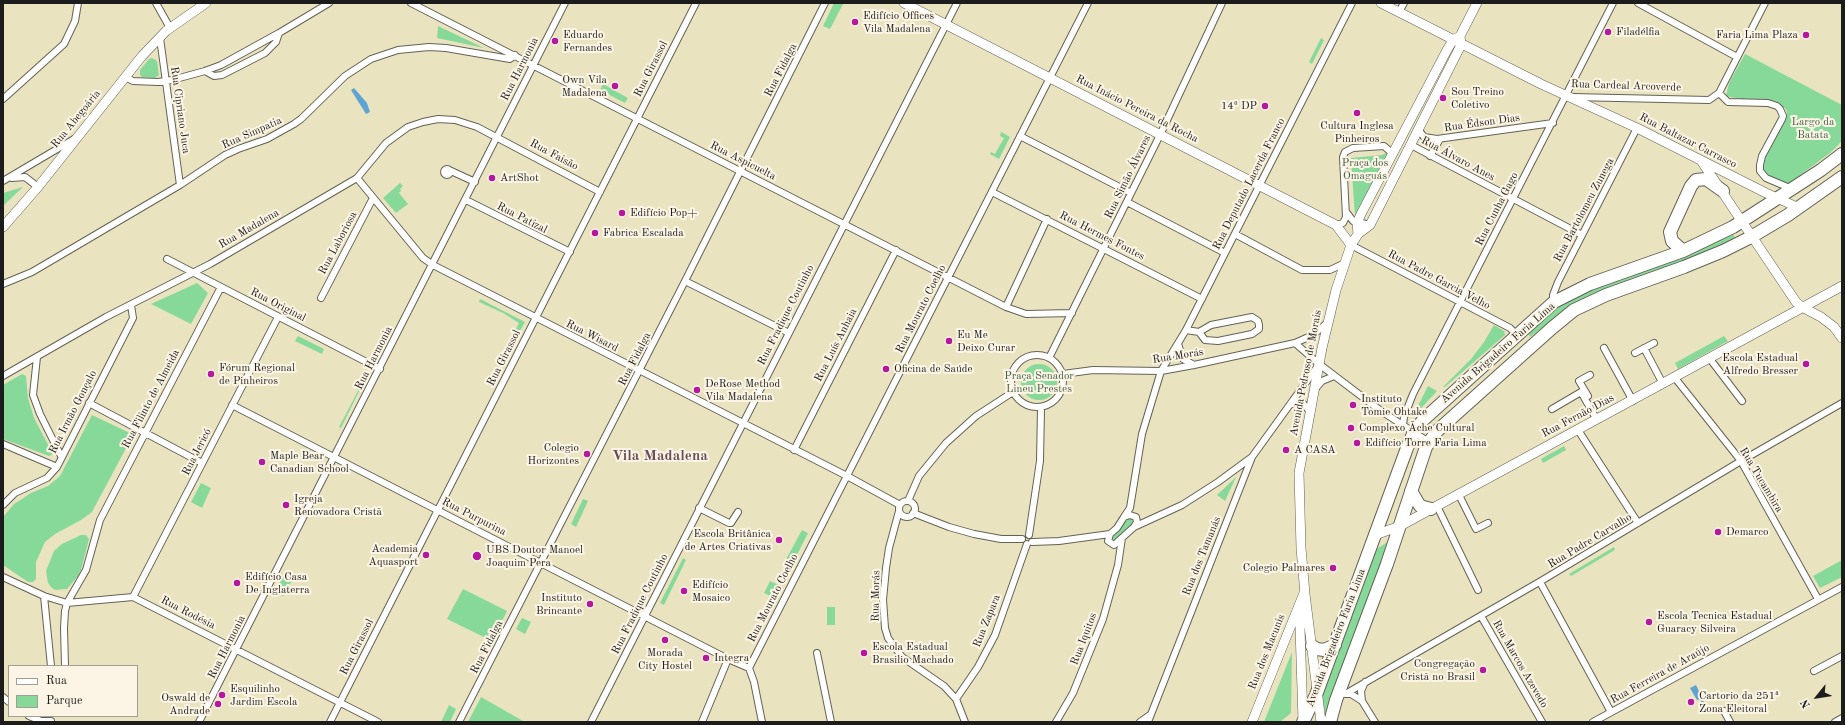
<!DOCTYPE html>
<meta charset="utf-8">
<style>
body{margin:0}
#map{position:relative;width:1845px;height:725px;overflow:hidden;background:#eae3c0;font-family:"Old Standard TT",serif}
canvas{display:block}
.frame{position:absolute;inset:0;border:4px solid #1c1c1c;pointer-events:none}
.legend{position:absolute;left:8px;top:665px;width:130px;height:52px;box-sizing:border-box;background:#fcf5e5;border:1px solid #a29e95;margin:0;padding:5px 7px;list-style:none;font-size:12px;color:#1c1c1c}
.legend li{display:flex;align-items:center;gap:8px;height:20px}
.legend b{width:20px;border:1px solid #a29e95}
.north{position:absolute;left:1797px;top:677px;width:40px;height:40px;-webkit-text-stroke:3px #fcf5e5;paint-order:stroke;rotate:240deg;font-size:11px;font-weight:700;line-height:16px;text-align:center;color:#1c1c1c}
.north::after{content:'';display:block;margin:auto;width:14px;height:18px;background:#1c1c1c;clip-path:polygon(50% 0,100% 100%,50% 72%,0 100%)}
</style>
<div id="map">
<canvas width="1845" height="725"></canvas>
<div class="frame"></div>
<ul class="legend">
<li><b style="height:5px;background:#fff"></b>Rua</li>
<li><b style="height:11px;background:#87d99a"></b>Parque</li>
</ul>
<div class="north">N</div>
</div>
<script>
const ctx = document.querySelector('canvas').getContext('2d');
ctx.lineJoin = 'round';
function paint(path, color) {
  ctx.fillStyle = color;
  ctx.fill(path, 'evenodd');
}
function shape(rows) {
  const path = new Path2D();
  for (const r of rows) {
    if (r.length === 3) {
      path.moveTo(r[0] + r[2], r[1]);
      path.arc(r[0], r[1], r[2], 0, 2 * Math.PI);
      continue;
    }
    path.moveTo(r[0], r[1]);
    for (let i = 2; i < r.length; i += 2) path.lineTo(r[i], r[i + 1]);
  }
  return path;
}
function trace(path, color, width, dash) {
  ctx.strokeStyle = color;
  ctx.lineWidth = width;
  ctx.lineCap = dash ? 'butt' : 'round';
  ctx.setLineDash(dash || []);
  ctx.stroke(path);
}
function write(font, color, halo, rows, align = 'center') {
  ctx.font = font + ' "Old Standard TT",serif';
  ctx.lineWidth = 4;
  ctx.setLineDash([]);
  ctx.textBaseline = 'middle';
  ctx.strokeStyle = halo;
  ctx.fillStyle = color;
  for (const [text, x, y, turn = 0] of rows) {
    ctx.save();
    ctx.translate(x, y);
    ctx.rotate((+turn || 0) * Math.PI / 180);
    ctx.textAlign = isNaN(turn) ? turn : align;
    if (halo) ctx.strokeText(text, 0, 0);
    ctx.fillText(text, 0, 0);
    ctx.restore();
  }
}
paint(shape([
 [834,3,843,4,830,29,823,26],
 [438,26,484,48,437,38],
 [1321,38,1324,40,1312,64,1309,62],
 [1745,54,1842,105,1842,141,1830,153,1788,184,1781,184,1764,174,1761,164,1783,125,1787,114,1786,109,1772,101,1749,101,1726,96,1729,83],
 [152,58,157,61,159,75,155,78,142,77,140,75,140,70,149,59],
 [603,84,628,98,625,103,600,90],
 [1001,132,1010,137,999,159,990,154,991,152,995,154,1004,138,1000,136],
 [1388,152,1355,216,1351,158,1382,155],
 [400,183,403,186,400,189,401,191,399,193,408,204,396,213,383,198],
 [23,187,3,206,3,193],
 [1733,234,1737,241,1568,308,1530,337,1527,331,1559,306,1592,289,1703,248],
 [197,283,208,293,191,324,151,304],
 [480,299,525,322,513,344,509,342,519,323,503,313,479,302],
 [1494,325,1504,331,1505,335,1445,387,1443,387,1471,359,1484,342],
 [298,336,324,349,322,354,295,341],
 [1724,336,1728,341,1678,369,1675,363],
 [1039,382,18],
 [368,372,368,373,341,428,339,427],
 [22,374,26,376,28,398,34,418,53,454,49,456,3,439,3,385],
 [1428,386,1437,391,1412,418],
 [92,415,132,434,132,437,92,512,81,520,55,534,45,542,36,562,36,579,33,582,28,582,3,565,3,517,14,504,31,493,48,486,60,476],
 [1564,446,1566,450,1543,463,1541,459],
 [1236,477,1225,501,1217,495],
 [201,483,211,488,202,508,191,502],
 [583,499,588,501,576,527,571,524],
 [1131,517,1134,521,1133,524,1121,534,1114,543,1111,539,1121,528,1125,521],
 [802,530,808,533,790,569,783,565],
 [81,535,86,535,89,539,81,570,78,576,67,589,55,590,51,587,48,583,46,571,54,551,62,544],
 [1392,539,1326,713,1322,704,1324,683,1375,550],
 [1614,547,1615,550,1571,576,1569,574],
 [683,558,686,560,664,605,660,603],
 [1842,560,1842,577,1820,588,1813,576],
 [284,574,293,579,283,596,275,592],
 [770,581,781,586,775,598,764,593],
 [463,589,507,611,492,641,447,619],
 [827,607,835,607,835,625,827,625],
 [522,618,531,622,525,634,516,629],
 [1292,652,1291,713,1280,722,1264,722],
 [481,697,523,721,523,722,468,722],
 [449,705,456,709,450,722,441,722]
]), '#87d99a');
paint(shape([
 [354,88,367,103,370,112,366,114,351,90],
 [1696,685,1706,706,1704,707,1700,699,1697,700,1690,688]
]), '#5da4d3');
const street = shape([
 [156,3,170,28],
 [411,3,1006,307,1026,314,1072,313],
 [1638,3,1737,57],
 [1399,12,1404,3],
 [160,38,180,185],
 [205,71,214,76,222,75,265,53,276,42,279,33],
 [125,77,133,81,158,82,172,80,205,71,221,65,279,33,329,3],
 [1719,93,1728,102,1768,103,1777,106,1780,109,1783,116,1782,119,1762,156,1760,165,1760,171,1766,178,1792,189],
 [1572,97,1709,100,1719,93,1765,3],
 [3,99,64,44,75,21,78,3],
 [1418,129,1424,137,1437,139,1553,123],
 [1020,136,1131,193],
 [1411,145,1582,235],
 [1430,156,1440,139],
 [447,172,3],
 [449,170,475,182],
 [12,178,25,177,38,187],
 [357,178,423,258,433,265,847,476,900,505],
 [3,181,74,139],
 [992,192,1202,299],
 [466,200,570,252],
 [1127,202,1225,253],
 [1347,213,1353,221,1370,225],
 [1336,225,1343,223,1346,217,1343,157,1345,152,1353,148,1384,146,1393,154],
 [1235,234,1302,270,1330,270,1345,263],
 [1351,245,1510,328,1517,335],
 [167,259,380,369],
 [685,281,789,333],
 [3,284,32,272,180,185,225,155,238,149,267,139,294,124,301,119,345,76,371,59,398,50,429,47,446,48,510,59,515,55],
 [321,298,373,198],
 [1554,302,1553,295,1558,282,1637,128],
 [1006,307,1047,219],
 [1186,330,1199,332,1211,325,1252,317,1258,321,1259,325,1259,329,1252,334,1218,341,1205,340,1199,332],
 [1295,343,1319,364,1381,411,1429,442],
 [1178,344,1183,359,1194,365],
 [1604,348,1633,401],
 [1644,348,1663,384],
 [1635,353,1654,343],
 [1037,381,26],
 [37,357,33,395,40,414,61,456],
 [1049,358,1160,135,1222,3],
 [1710,359,1742,401],
 [1063,374,1093,370,1161,371,1194,365,1295,343,1313,335,1327,323],
 [3,376,106,317,210,264,357,178,386,143,408,127,423,122,438,119,455,120,477,127,600,192],
 [1675,378,1741,461,1818,599],
 [1316,388,1322,381,1334,376],
 [1588,396,1579,381,1590,375],
 [89,403,202,463],
 [232,405,728,659,749,668],
 [1290,405,1294,403,1302,402,1310,412],
 [1552,409,1581,392,1597,420],
 [1403,425,1404,417,1413,394,1613,3],
 [1578,430,1638,523],
 [3,444,57,467],
 [794,450,896,250],
 [1459,495,1476,529,1488,523],
 [908,501,919,476,946,443,976,416,1013,392],
 [907,509,8],
 [3,505,15,493,47,478,57,467,133,318,131,305],
 [1437,506,1478,590],
 [699,508,729,523,731,523,738,512],
 [899,511,889,548,886,568,883,600,885,628,888,638,902,657,944,686,956,699,965,722],
 [913,513,949,527,974,534,1001,539,1022,539],
 [1124,517,1130,508,1142,434,1161,371,1186,330,1352,3],
 [1134,527,1182,505,1218,482,1252,457],
 [1029,535,1040,461,1041,408],
 [1032,542,1059,541,1110,534,1117,528,1124,517,1130,515,1136,517,1137,522,1134,527,1114,545,1108,541,1110,534],
 [3,577,44,596,67,603,133,597,378,722],
 [1540,582,1611,712],
 [44,596,51,666],
 [133,597,278,317],
 [1481,616,1542,722],
 [817,653,831,722],
 [65,666,64,628,65,611,67,603,86,570,100,520,221,287],
 [749,668,1088,3],
 [749,668,754,682,762,722],
 [1814,671,1842,656],
 [1347,693,1541,581,1741,461,1842,403],
 [1345,694,1351,694,1362,701,1375,722],
 [3,697,9,702],
 [956,699,978,667,995,635,1027,544],
 [1362,701,1361,691,1365,682],
 [1724,711,1730,722],
 [29,716,41,721,51,721],
 [199,722,565,3],
 [330,722,696,3],
 [459,722,685,281,825,3],
 [591,722,957,3],
 [702,722,728,659],
 [1056,722,1073,693,1103,619,1118,565,1122,538],
 [1140,722,1150,715],
 [1148,722,1252,457,1317,367],
 [1593,722,1842,587],
 [1835,722,1842,718]
]);
const secondary = shape([
 [904,3,1336,225,1351,245],
 [1381,3,1541,84,1637,128,1766,193,1799,208],
 [1702,162,1796,302,1802,307,1821,317,1834,327,1842,338],
 [3,227,38,187,142,56,166,31,206,3],
 [1358,234,1357,223,1361,214,1447,50,1453,40,1460,36,1477,3],
 [1375,535,1400,526,1842,286],
 [1303,720,1300,628,1303,603],
 [1252,722,1304,593],
 [1321,722,1305,594,1301,548,1299,473,1322,348,1336,290,1351,245,1358,234,1370,225,1461,45,1460,36]
]);
const highway = shape([
 [1683,251,1672,241,1670,232,1691,186,1696,180,1706,179,1723,191],
 [1411,491,1420,506,1431,509],
 [1312,646,1317,649,1324,650,1335,645],
 [1303,722,1316,695,1407,448,1414,432,1423,420,1554,302,1590,284,1683,251,1733,227,1821,170,1842,154],
 [1330,722,1336,700,1387,564,1426,447,1437,431,1552,328,1574,310,1606,295,1684,267,1723,251,1751,237,1788,215,1842,177]
]);
trace(street, '#646255', 8);
trace(secondary, '#646255', 10);
trace(highway, '#646255', 14);
trace(street, '#fff', 6);
trace(secondary, '#fff', 9);
trace(highway, '#fff', 12);
for (const [x, y, r, color] of [
 [855,22,4,"#b5179e"],
 [1608,32,4,"#b5179e"],
 [1806,35,4,"#b5179e"],
 [555,41,4,"#b5179e"],
 [615,86,4,"#b5179e"],
 [1443,98,4,"#b5179e"],
 [1265,106,4,"#b5179e"],
 [1357,113,4,"#b5179e"],
 [492,178,4,"#b5179e"],
 [622,213,4,"#b5179e"],
 [595,233,4,"#b5179e"],
 [949,341,4,"#b5179e"],
 [1806,364,4,"#b5179e"],
 [886,369,4,"#b5179e"],
 [211,374,4,"#b5179e"],
 [697,390,4,"#b5179e"],
 [1353,405,4,"#b5179e"],
 [1351,428,4,"#b5179e"],
 [1357,443,4,"#b5179e"],
 [1286,450,4,"#b5179e"],
 [587,454,4,"#b5179e"],
 [262,462,4,"#b5179e"],
 [286,505,4,"#b5179e"],
 [1718,532,4,"#b5179e"],
 [779,540,4,"#b5179e"],
 [426,555,4,"#b5179e"],
 [477,556,5,"#b5179e"],
 [1333,568,4,"#b5179e"],
 [237,583,4,"#b5179e"],
 [684,591,4,"#b5179e"],
 [590,604,4,"#b5179e"],
 [1649,622,4,"#b5179e"],
 [665,640,4,"#b5179e"],
 [864,653,4,"#b5179e"],
 [706,658,4,"#b5179e"],
 [1483,670,4,"#b5179e"],
 [222,695,4,"#b5179e"],
 [1691,702,4,"#b5179e"],
 [218,704,4,"#b5179e"]
]) {
  const dot = new Path2D();
  dot.arc(x, y, r, 0, 2 * Math.PI);
  ctx.fillStyle = color;
  ctx.fill(dot);
  trace(dot, '#fcf5e5', 1.5);
}
write('11px', '#1c1c1c', '#fcf5e5', [
 ["Edifício Offices",863,16],
 ["Vila Madalena",863,29],
 ["Filadélfia",1616,32],
 ["Eduardo",563,35],
 ["Fernandes",563,48],
 ["Faria Lima Plaza",1798,35,"right"],
 ["Own Vila",607,80,"right"],
 ["Madalena",607,93,"right"],
 ["Sou Treino",1451,92],
 ["Coletivo",1451,105],
 ["14º DP",1257,106,"right"],
 ["Cultura Inglesa",1357,126,"center"],
 ["Pinheiros",1357,139,"center"],
 ["ArtShot",500,178],
 ["Edifício Pop+",630,213],
 ["Fabrica Escalada",603,233],
 ["Eu Me",957,335],
 ["Deixo Curar",957,348],
 ["Escola Estadual",1798,358,"right"],
 ["Alfredo Bresser",1798,371,"right"],
 ["Fórum Regional",219,368],
 ["de Pinheiros",219,381],
 ["Oficina de Saúde",894,369],
 ["DeRose Method",705,384],
 ["Vila Madalena",705,397],
 ["Instituto",1361,399],
 ["Tomie Ohtake",1361,412],
 ["Complexo Āche Cultural",1359,428],
 ["Edifício Torre Faria Lima",1365,443],
 ["Colegio",579,448,"right"],
 ["Horizontes",579,461,"right"],
 ["A CASA",1294,450],
 ["Maple Bear",270,456],
 ["Canadian School",270,469],
 ["Igreja",294,499],
 ["Renovadora Cristã",294,512],
 ["Demarco",1726,532],
 ["Escola Britânica",771,534,"right"],
 ["de Artes Criativas",771,547,"right"],
 ["Academia",418,549,"right"],
 ["Aquasport",418,562,"right"],
 ["UBS Doutor Manoel",486,550],
 ["Joaquim Pera",486,563],
 ["Colegio Palmares",1325,568,"right"],
 ["Edifício Casa",245,577],
 ["De Inglaterra",245,590],
 ["Edifício",692,585],
 ["Mosaico",692,598],
 ["Instituto",582,598,"right"],
 ["Brincante",582,611,"right"],
 ["Escola Tecnica Estadual",1657,616],
 ["Guaracy Silveira",1657,629],
 ["Escola Estadual",872,647],
 ["Brasilio Machado",872,660],
 ["Morada",665,653,"center"],
 ["City Hostel",665,666,"center"],
 ["Integra",714,658],
 ["Congregação",1475,664,"right"],
 ["Cristã no Brasil",1475,677,"right"],
 ["Esquilinho",230,689],
 ["Jardim Escola",230,702],
 ["Cartorio da 251ª",1699,696],
 ["Zona Eleitoral",1699,709],
 ["Oswald de",210,698,"right"],
 ["Andrade",210,711,"right"]
], 'left');
write('11px', '#1c1c1c', '#fcf5e5', [
 ["Rua Harmonia",520,69,-63],
 ["Rua Girassol",651,69,-63],
 ["Rua Fidalga",781,70,-63],
 ["Rua Cardeal Arcoverde",1626,86,2],
 ["Rua Inácio Pereira da Rocha",1137,109,27],
 ["Rua Cipriano Juca",180,110,82],
 ["Rua Abegoária",76,119,-51],
 ["Rua Édson Dias",1482,123,-8],
 ["Rua Simpatia",252,133,-24],
 ["Rua Baltazar Carrasco",1688,141,27],
 ["Rua Faisão",554,155,28],
 ["Rua Álvaro Anes",1458,159,28],
 ["Rua Aspicuelta",743,161,27],
 ["Rua Simão Álvares",1128,177,-64],
 ["Rua Deputado Lacerda Franco",1249,184,-63],
 ["Rua Cunha Gago",1497,209,-63],
 ["Rua Bartolomeu Zunega",1584,210,-62],
 ["Rua Patizal",522,218,27],
 ["Rua Madalena",249,229,-30],
 ["Rua Hermes Fontes",1102,236,27],
 ["Rua Laboriosa",338,243,-62],
 ["Rua Padre Garcia Velho",1439,280,28],
 ["Rua Original",278,305,27],
 ["Rua Mourato Coelho",921,309,-63],
 ["Rua Fradique Coutinho",786,315,-63],
 ["Rua Wisard",592,336,27],
 ["Rua Luís Anhaia",836,345,-63],
 ["Avenida Brigadeiro Faria Lima",1498,353,-41],
 ["Rua Morás",1178,356,-9],
 ["Rua Harmonia",374,358,-63],
 ["Rua Girassol",504,358,-63],
 ["Rua Fidalga",635,359,-63],
 ["Avenida Pedroso de Morais",1306,373,-79],
 ["Rua Filinto de Almeida",151,399,-62],
 ["Rua Irmão Gonçalo",73,412,-63],
 ["Rua Fernão Dias",1578,416,-28],
 ["Rua Jericó",197,452,-63],
 ["Rua Tucambira",1761,480,59],
 ["Rua Purpurina",474,517,27],
 ["Rua Padre Carvalho",1590,541,-31],
 ["Rua dos Tamanás",1202,556,-68],
 ["Rua Morás",876,596,-89],
 ["Rua Mourato Coelho",773,598,-63],
 ["Rua Fradique Coutinho",640,604,-63],
 ["Rua Rodésia",188,613,27],
 ["Rua Zapara",987,621,-68],
 ["Avenida Brigadeiro Faria Lima",1336,638,-69],
 ["Rua Iquitos",1084,639,-69],
 ["Rua Harmonia",227,647,-63],
 ["Rua Girassol",357,647,-63],
 ["Rua Fidalga",487,647,-63],
 ["Rua dos Macunis",1267,652,-68],
 ["Rua Marcos Azevedo",1520,664,60],
 ["Rua Ferreira de Araújo",1660,674,-29]
]);
write('11px', '#415e48', '#fcf5e5', [
 ["Largo da",1813,122],
 ["Batata",1813,135],
 ["Praça dos",1365,163],
 ["Omaguás",1365,176],
 ["Praça Senador",1039,376],
 ["Lineu Prestes",1039,389]
]);
write('bold 15px', '#694d57', '#fcf5e5', [
 ["Vila Madalena",660,456]
]);
</script>
